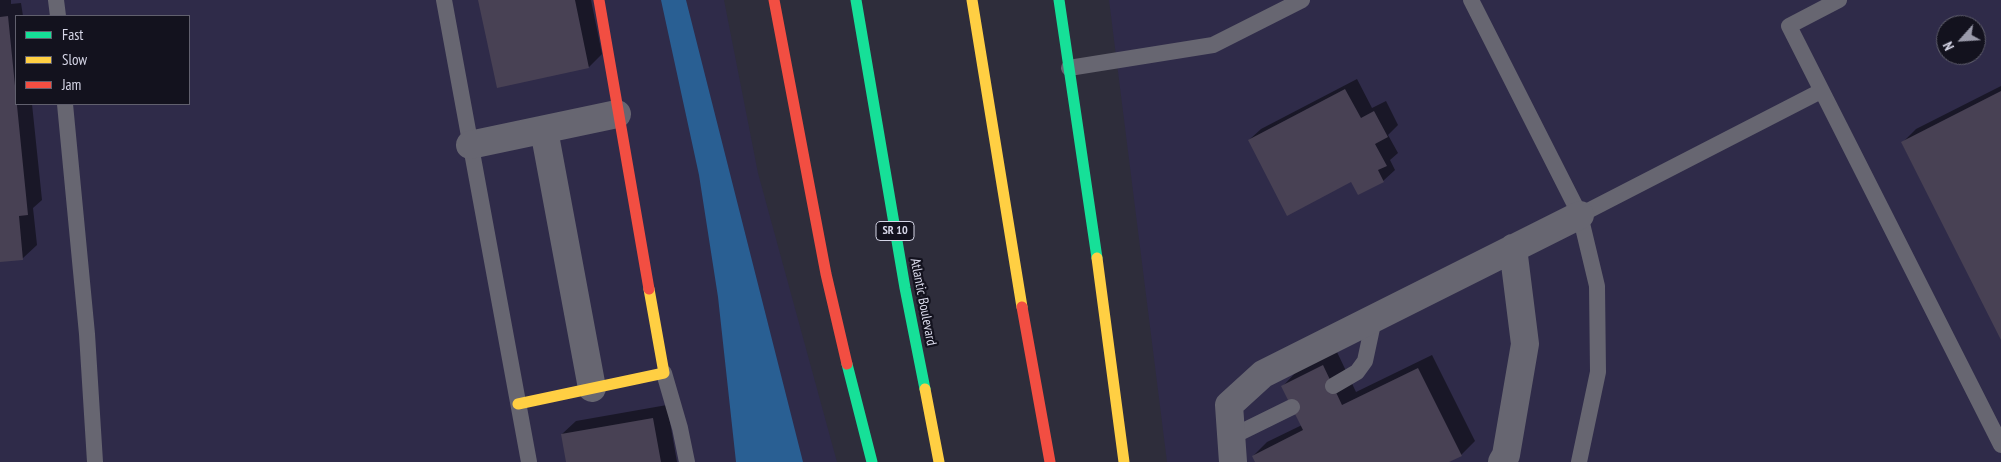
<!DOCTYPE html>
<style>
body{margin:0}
#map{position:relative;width:2001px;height:462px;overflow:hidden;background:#2e2d3b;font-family:"PT Sans Narrow",sans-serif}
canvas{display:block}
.legend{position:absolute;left:15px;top:15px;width:175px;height:90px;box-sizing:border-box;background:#13121e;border:1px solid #61606e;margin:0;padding:6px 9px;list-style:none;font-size:15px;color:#d6d6e7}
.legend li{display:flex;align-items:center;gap:10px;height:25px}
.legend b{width:25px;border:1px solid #61606e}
.north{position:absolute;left:1936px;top:15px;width:50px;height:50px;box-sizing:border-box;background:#13121e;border:1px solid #61606e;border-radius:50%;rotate:244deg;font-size:14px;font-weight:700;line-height:20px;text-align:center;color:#d6d6e7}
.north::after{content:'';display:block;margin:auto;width:18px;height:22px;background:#9b9bab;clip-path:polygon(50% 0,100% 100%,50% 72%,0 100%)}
</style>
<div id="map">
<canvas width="2001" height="462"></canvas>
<ul class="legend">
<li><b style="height:6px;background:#16e098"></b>Fast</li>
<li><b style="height:6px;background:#ffcf43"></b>Slow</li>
<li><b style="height:6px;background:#f24e42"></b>Jam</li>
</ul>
<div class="north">N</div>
</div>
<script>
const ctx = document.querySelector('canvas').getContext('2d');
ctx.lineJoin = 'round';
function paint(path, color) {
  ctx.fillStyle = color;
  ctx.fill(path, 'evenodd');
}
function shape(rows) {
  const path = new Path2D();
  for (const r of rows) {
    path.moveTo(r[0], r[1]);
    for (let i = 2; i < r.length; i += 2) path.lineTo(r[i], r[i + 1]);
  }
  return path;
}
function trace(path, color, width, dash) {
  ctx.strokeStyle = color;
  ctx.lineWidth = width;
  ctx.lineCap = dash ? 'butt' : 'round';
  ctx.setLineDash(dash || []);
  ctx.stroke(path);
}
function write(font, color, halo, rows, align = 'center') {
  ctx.font = font + ' "PT Sans Narrow",sans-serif';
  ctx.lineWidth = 4.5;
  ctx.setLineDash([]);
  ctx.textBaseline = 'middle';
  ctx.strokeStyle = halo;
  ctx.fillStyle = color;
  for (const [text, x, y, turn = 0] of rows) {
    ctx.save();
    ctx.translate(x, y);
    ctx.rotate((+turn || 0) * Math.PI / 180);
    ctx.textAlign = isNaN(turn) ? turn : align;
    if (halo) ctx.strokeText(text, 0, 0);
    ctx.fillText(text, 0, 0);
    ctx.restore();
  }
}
paint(shape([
 [0,0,724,0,758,173,837,462,0,462],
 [16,16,189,16,189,104,16,104],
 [1109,0,2001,0,2001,462,1167,462],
 [1946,25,1976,25,1976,55,1946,55]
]), '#2f2b49');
paint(shape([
 [661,0,686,0,803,462,736,462,718,297,699,175]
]), '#295f93');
paint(shape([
 [0,0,11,0,11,4,21,3,23,16,16,16,16,104,32,104,42,200,33,208,37,245,23,258,0,261],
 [479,0,591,0,602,54,589,67],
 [1357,79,1372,108,1386,101,1398,125,1388,135,1398,153,1390,160,1395,170,1383,181,1352,180,1249,140,1261,129],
 [2001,86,2001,337,1902,143,1916,129],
 [1337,352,1356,392,1432,355,1475,441,1461,455,1446,462,1256,462,1253,456,1267,442,1302,425,1283,386,1296,372],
 [667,405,677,462,567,462,562,434,576,421]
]), '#0007');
paint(shape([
 [478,0,575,0,589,68,497,88],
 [8,16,28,215,19,216,23,260,0,262,0,17],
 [1345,89,1361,118,1374,111,1388,137,1375,144,1387,166,1378,170,1384,182,1358,195,1351,182,1287,216,1248,140],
 [2001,91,2001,340,1901,142],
 [1323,365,1342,405,1418,368,1462,456,1449,462,1255,462,1252,456,1303,430,1281,386],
 [653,418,661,462,566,462,561,434]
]), '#484154');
trace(shape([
 [56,0,58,16],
 [444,0,529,462],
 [1471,0,1580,215,1597,286,1598,372,1579,462],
 [1839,0,1789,26,2001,445],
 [1069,68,1213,45,1302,0],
 [65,104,87,334,95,462],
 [1580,215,1821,91],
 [664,373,680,428,687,462],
 [1333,386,1357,372,1365,361,1374,319],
 [1231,437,1292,407]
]), '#676671', 16);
trace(shape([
 [544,130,592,388],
 [470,145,617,114],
 [1233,462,1229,405,1263,374,1580,215],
 [1502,462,1506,455,1525,344,1513,248]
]), '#676671', 28);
trace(shape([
 [856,0,905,288,925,389],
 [1059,0,1097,258],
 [847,364,872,462]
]), '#16e098', 11);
trace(shape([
 [972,0,1022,307],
 [1097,258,1124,462],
 [925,389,939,462],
 [518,404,664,373,649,289]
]), '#ffcf43', 11);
trace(shape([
 [599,0,649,289],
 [774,0,826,274,847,364],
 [1022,307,1050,462]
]), '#f24e42', 11);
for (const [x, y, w] of [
 [895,231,38]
]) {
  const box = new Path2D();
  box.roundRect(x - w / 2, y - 9.5, w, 19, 4);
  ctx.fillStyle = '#13121e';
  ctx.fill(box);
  trace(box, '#d6d6e7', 1);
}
write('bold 12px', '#d6d6e7', null, [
 ["SR 10",895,231]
]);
write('14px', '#d6d6e7', '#13121e', [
 ["Atlantic Boulevard",923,302,79]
]);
</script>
